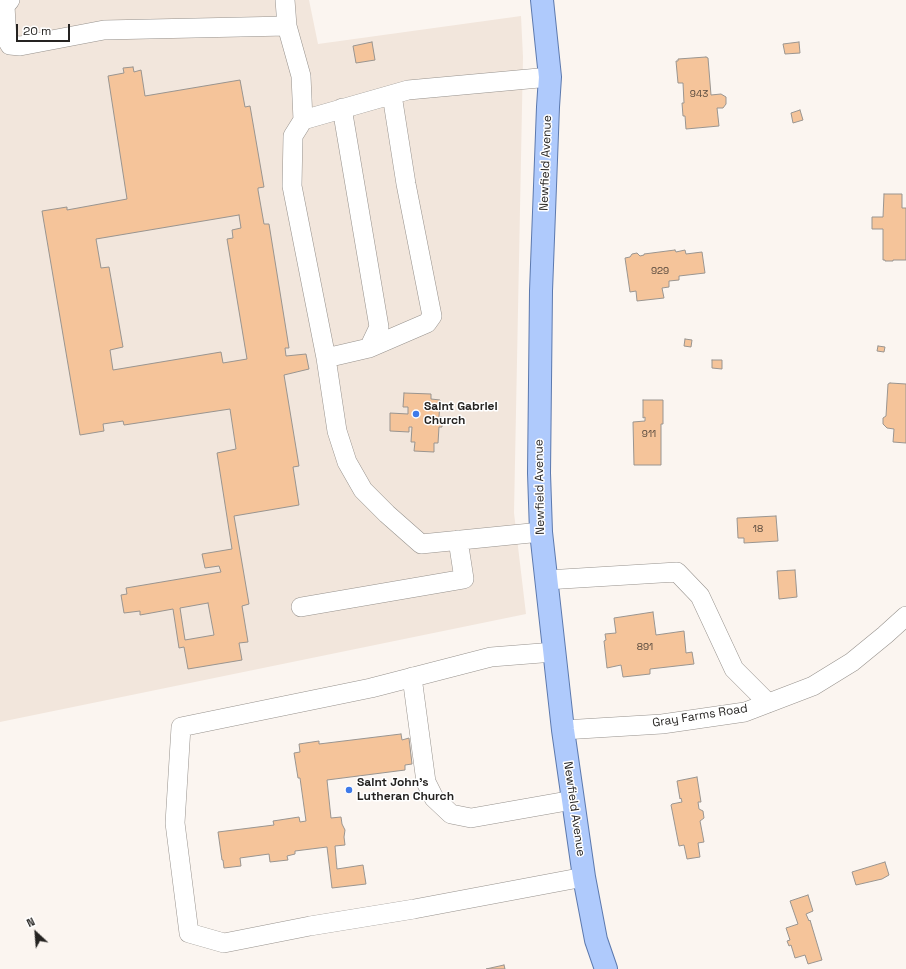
<!DOCTYPE html>
<style>
body{margin:0}
#map{position:relative;width:906px;height:969px;overflow:hidden;background:#fbf5f0;font-family:"Space Grotesk",sans-serif}
canvas{display:block}
.north{position:absolute;left:16px;top:913px;width:40px;height:40px;-webkit-text-stroke:3px #fff;paint-order:stroke;rotate:334deg;font-size:11px;font-weight:700;line-height:16px;text-align:center;color:#252321}
.north::after{content:'';display:block;margin:auto;width:14px;height:18px;background:#252321;clip-path:polygon(50% 0,100% 100%,50% 72%,0 100%)}
.scale{position:absolute;left:16px;top:24px;width:54px;height:18px;box-sizing:border-box;border:2px solid #252321;border-top:0;padding-left:5px;font-size:12px;line-height:14px;white-space:nowrap;color:#252321;-webkit-text-stroke:3px #fff;paint-order:stroke}
</style>
<div id="map">
<canvas width="906" height="969"></canvas>
<div class="north">N</div>
<div class="scale">20 m</div>
</div>
<script>
const ctx = document.querySelector('canvas').getContext('2d');
ctx.lineJoin = 'round';
function paint(path, color) {
  ctx.fillStyle = color;
  ctx.fill(path, 'evenodd');
}
function shape(rows) {
  const path = new Path2D();
  for (const r of rows) {
    path.moveTo(r[0], r[1]);
    for (let i = 2; i < r.length; i += 2) path.lineTo(r[i], r[i + 1]);
  }
  return path;
}
function trace(path, color, width, dash) {
  ctx.strokeStyle = color;
  ctx.lineWidth = width;
  ctx.lineCap = dash ? 'butt' : 'round';
  ctx.setLineDash(dash || []);
  ctx.stroke(path);
}
function write(font, color, halo, rows, align = 'center') {
  ctx.font = font + ' "Space Grotesk",sans-serif';
  ctx.lineWidth = 3;
  ctx.setLineDash([]);
  ctx.textBaseline = 'middle';
  ctx.strokeStyle = halo;
  ctx.fillStyle = color;
  for (const [text, x, y, turn = 0] of rows) {
    ctx.save();
    ctx.translate(x, y);
    ctx.rotate((+turn || 0) * Math.PI / 180);
    ctx.textAlign = isNaN(turn) ? turn : align;
    if (halo) ctx.strokeText(text, 0, 0);
    ctx.fillText(text, 0, 0);
    ctx.restore();
  }
}
paint(shape([
 [0,0,309,0,318,44,521,16,523,57,514,513,526,614,0,722]
]), '#f2e6dc');
const building = shape([
 [372,42,375,60,356,63,353,46,372,42],
 [799,42,800,53,785,54,783,44,799,42],
 [706,57,708,58,711,95,721,94,726,97,726,104,723,108,717,108,719,126,686,129,685,116,683,116,682,103,684,103,683,83,678,83,676,61,678,61,678,59,706,57],
 [133,67,134,72,141,70,145,96,240,80,245,107,250,106,264,187,258,188,258,190,264,224,269,224,289,348,285,348,286,356,306,354,309,369,284,375,299,466,293,467,299,505,234,516,249,604,242,606,248,642,239,643,242,660,188,669,184,647,179,648,173,609,140,615,140,611,124,613,121,595,127,594,126,588,221,572,219,566,205,568,202,554,232,549,217,453,236,449,230,409,124,425,123,421,103,424,104,431,80,435,42,211,67,207,67,210,127,199,108,76,124,73,123,68,133,67],
 [239,215,241,228,232,230,233,238,227,239,247,359,223,363,221,352,113,370,110,350,123,347,109,267,101,268,96,239,239,215],
 [208,603,214,635,185,640,180,608,208,603],
 [800,110,803,120,793,123,791,113,800,110],
 [884,194,902,194,902,208,906,208,906,260,893,260,893,261,885,261,885,260,883,260,883,229,872,229,872,217,883,217,884,194],
 [675,250,676,252,685,250,686,254,702,252,705,273,679,276,679,280,669,281,669,287,662,288,664,298,637,301,636,291,630,292,625,258,630,257,632,254,637,253,640,256,644,255,644,254,675,250],
 [685,339,692,340,691,347,684,346,685,339],
 [878,346,885,347,884,352,877,351,878,346],
 [712,360,722,360,722,369,712,368,712,360],
 [890,383,906,384,906,443,893,442,894,429,887,428,883,424,883,418,886,416,888,384,890,383],
 [404,393,431,394,431,399,440,400,439,417,442,417,442,427,439,427,438,443,434,443,434,452,414,451,415,442,411,442,412,427,409,427,409,432,390,431,390,413,408,414,408,407,403,407,404,393],
 [643,400,663,400,663,424,661,424,661,465,634,465,633,422,645,421,645,417,643,418,643,400],
 [776,516,778,541,744,543,744,538,738,538,737,518,776,516],
 [795,570,797,597,779,599,777,571,795,570],
 [653,612,656,635,684,631,686,653,692,652,694,664,650,669,650,674,623,677,621,665,607,668,604,641,606,640,605,634,616,633,614,618,653,612],
 [401,734,402,740,409,738,412,764,405,765,405,770,327,780,331,818,341,817,342,824,345,830,344,837,345,845,335,846,337,869,363,865,366,884,332,888,327,847,295,851,295,854,287,856,288,860,270,862,269,854,240,858,241,866,224,868,223,860,222,860,218,832,274,825,273,821,299,817,300,822,306,821,300,778,298,778,294,753,300,752,299,744,319,741,319,744,401,734],
 [697,777,701,802,698,802,699,809,703,811,704,818,700,821,704,842,698,843,700,857,687,859,684,845,679,846,671,805,672,804,682,802,681,798,680,799,677,781,697,777],
 [885,862,889,875,882,879,856,885,852,872,885,862],
 [808,895,813,911,806,914,809,921,810,920,822,960,808,964,805,955,795,958,791,945,789,946,787,941,790,940,786,928,798,924,790,901,808,895],
 [504,965,505,969,486,969,504,965]
]);
paint(building, '#f5c49a');
trace(building, '#9a9590', 1);
const minor = shape([
 [10,0,5,6,7,40,10,45,20,46,104,30,287,26],
 [285,0,287,26,301,76,303,120],
 [342,108,379,327,369,348],
 [326,358,369,348,427,323,432,316,406,184,392,95],
 [541,532,421,544,387,514,363,490,347,462,337,431,326,358,292,186,293,136,303,120,408,90,550,77],
 [546,580,677,572,700,596,734,669,768,703],
 [301,607,464,579,458,540],
 [554,652,491,657,371,688,181,727,175,823,189,933,224,943,310,926,414,909,584,877],
 [412,677,426,782,434,798,451,814,471,818,573,800],
 [563,730,662,724,745,712,813,686,852,662,885,635,906,616]
]);
const major = shape([
 [542,0,550,77,548,107,541,291,539,473,541,532,563,730,584,877,596,940,606,969]
]);
trace(minor, '#97928d', 20);
trace(major, '#5c79ae', 24);
trace(minor, '#fff', 19);
trace(major, '#afcafc', 22);
for (const [x, y, r, color] of [
 [416,414,4,"#3e7ae9"],
 [349,790,4,"#3e7ae9"]
]) {
  const dot = new Path2D();
  dot.arc(x, y, r, 0, 2 * Math.PI);
  ctx.fillStyle = color;
  ctx.fill(dot);
  trace(dot, '#fff', 1.5);
}
write('10px', '#594b3f', null, [
 ["943",699,94],
 ["929",660,271],
 ["911",649,434],
 ["18",758,529],
 ["891",645,647]
]);
write('12px', '#252321', '#fff', [
 ["Newfield Avenue",546,163,-88],
 ["Newfield Avenue",540,487,-91],
 ["Gray Farms Road",700,716,-9],
 ["Newfield Avenue",574,809,82]
]);
write('bold 12px', '#252321', '#fff', [
 ["Saint Gabriel",424,407],
 ["Church",424,421],
 ["Saint John's",357,783],
 ["Lutheran Church",357,797]
], 'left');
</script>
